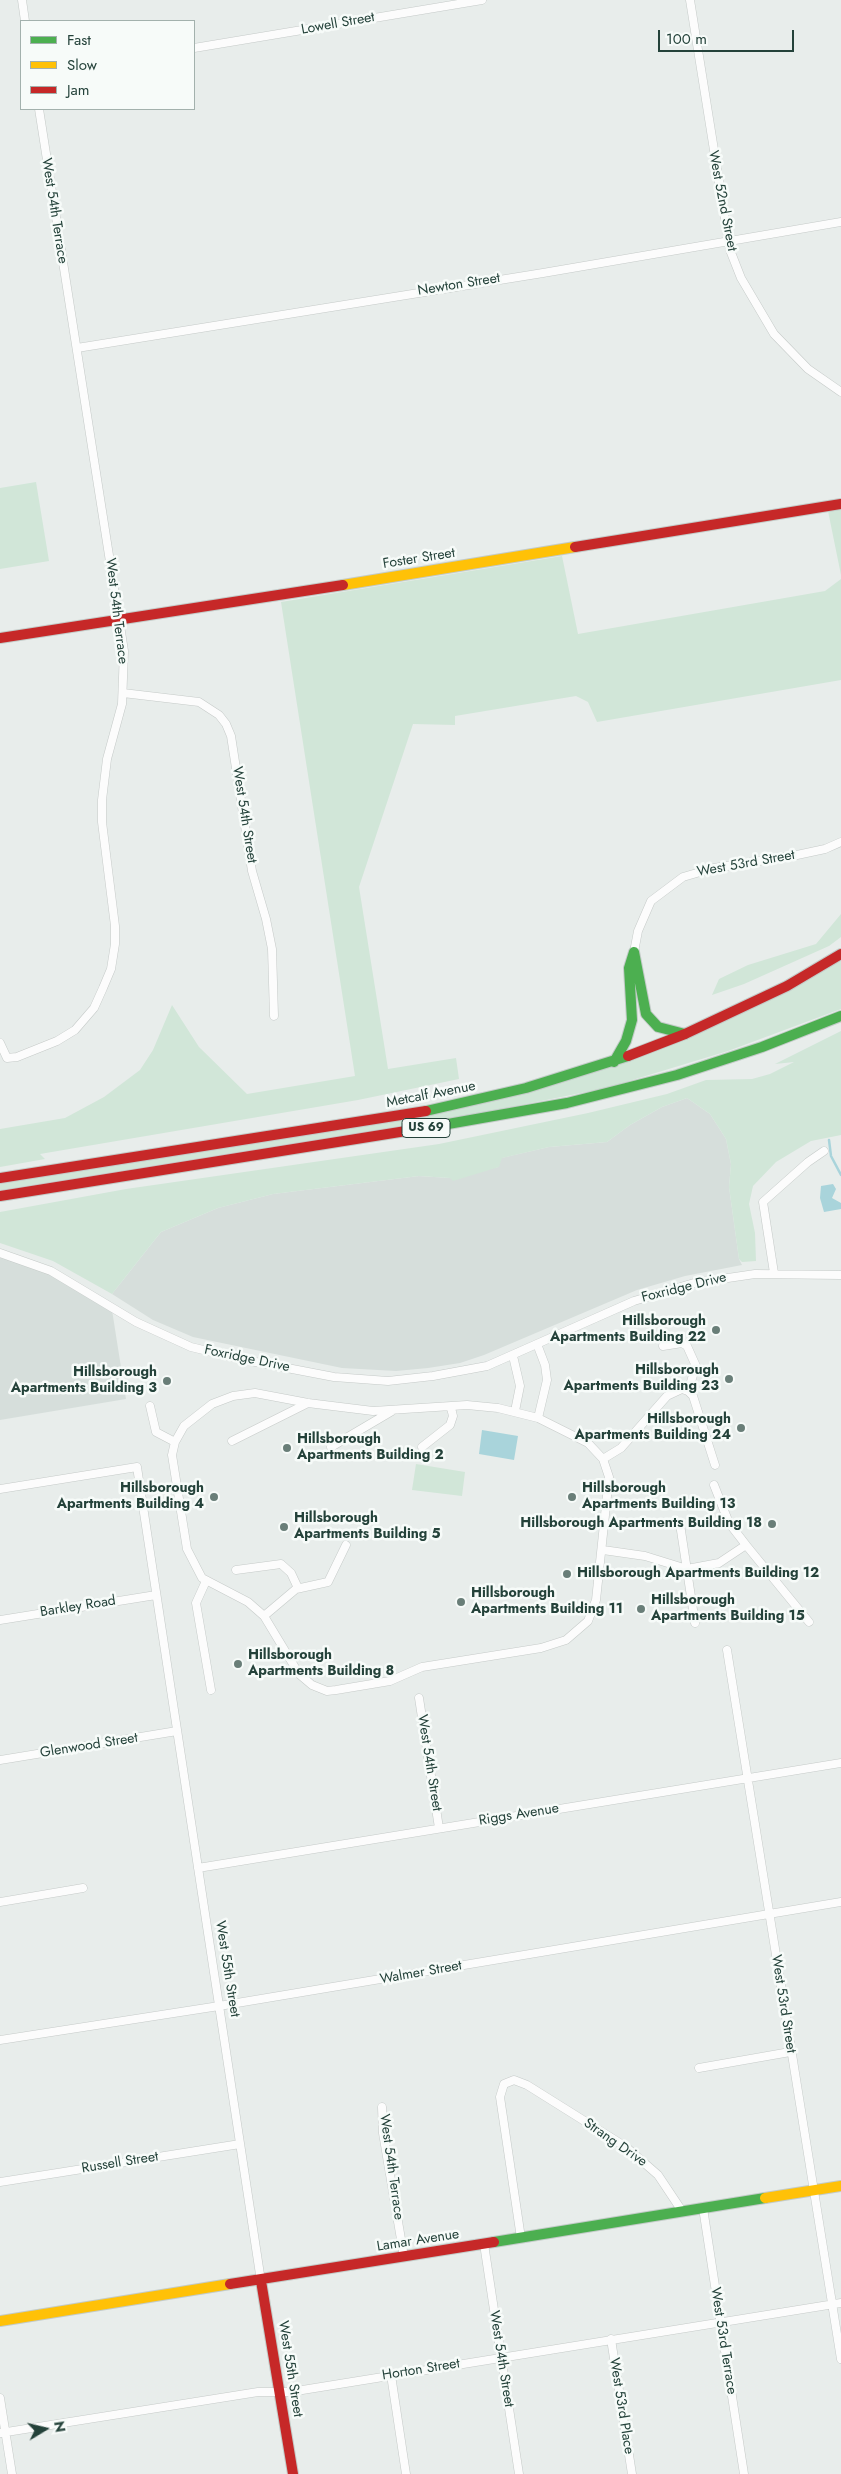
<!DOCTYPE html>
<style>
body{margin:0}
#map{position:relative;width:841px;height:2474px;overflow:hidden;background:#e8edeb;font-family:Jost,sans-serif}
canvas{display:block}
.legend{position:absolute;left:20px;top:20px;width:175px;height:90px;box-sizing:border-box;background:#f7fbf9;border:1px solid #a3b1ad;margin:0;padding:6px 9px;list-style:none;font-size:15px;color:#24423a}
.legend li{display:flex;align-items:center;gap:10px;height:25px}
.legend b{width:25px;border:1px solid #a3b1ad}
.north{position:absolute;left:20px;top:2404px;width:50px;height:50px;-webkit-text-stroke:4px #f7fbf9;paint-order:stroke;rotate:81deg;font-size:14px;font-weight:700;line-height:20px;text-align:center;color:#24423a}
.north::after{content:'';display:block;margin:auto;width:18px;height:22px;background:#24423a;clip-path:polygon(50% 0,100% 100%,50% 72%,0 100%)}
.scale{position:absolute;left:658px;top:30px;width:136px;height:22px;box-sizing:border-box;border:2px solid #24423a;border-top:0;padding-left:6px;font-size:15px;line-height:18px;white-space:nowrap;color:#24423a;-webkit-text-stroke:4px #f7fbf9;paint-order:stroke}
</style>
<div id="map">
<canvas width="841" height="2474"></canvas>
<ul class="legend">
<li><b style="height:6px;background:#4caf50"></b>Fast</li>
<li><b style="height:6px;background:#ffc107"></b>Slow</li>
<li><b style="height:6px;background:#c62828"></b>Jam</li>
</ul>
<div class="north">N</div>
<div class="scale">100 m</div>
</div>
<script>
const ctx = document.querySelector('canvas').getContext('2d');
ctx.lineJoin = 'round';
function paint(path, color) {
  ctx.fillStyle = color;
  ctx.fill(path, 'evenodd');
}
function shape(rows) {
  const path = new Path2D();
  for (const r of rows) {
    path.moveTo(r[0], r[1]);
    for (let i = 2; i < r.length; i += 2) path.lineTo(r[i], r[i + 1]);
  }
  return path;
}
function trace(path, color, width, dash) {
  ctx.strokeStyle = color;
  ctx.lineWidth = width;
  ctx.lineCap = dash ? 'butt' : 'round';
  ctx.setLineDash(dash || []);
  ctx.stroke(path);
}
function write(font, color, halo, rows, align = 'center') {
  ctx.font = font + ' Jost,sans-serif';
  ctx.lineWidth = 5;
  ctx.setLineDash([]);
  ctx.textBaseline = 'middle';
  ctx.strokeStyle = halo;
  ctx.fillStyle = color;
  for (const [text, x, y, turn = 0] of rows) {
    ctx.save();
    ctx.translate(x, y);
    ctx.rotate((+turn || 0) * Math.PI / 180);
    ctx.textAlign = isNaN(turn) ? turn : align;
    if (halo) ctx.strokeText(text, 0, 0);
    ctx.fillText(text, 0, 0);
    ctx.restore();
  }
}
paint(shape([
 [687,1098,710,1114,726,1139,731,1164,729,1187,739,1259,742,1265,685,1276,637,1290,484,1355,460,1363,428,1368,396,1371,342,1368,193,1337,153,1320,112,1294,161,1232,218,1208,273,1194,419,1176,450,1178,498,1167,501,1158,549,1147,607,1142,630,1125,662,1107],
 [0,1255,45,1271,112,1310,126,1399,0,1420]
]), '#d6dedb');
paint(shape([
 [36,482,49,561,0,569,0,488],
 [841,509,841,575,828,511],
 [562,556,578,634,825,591,841,579,841,680,597,722,588,702,576,696,455,716,455,725,413,724,359,887,388,1069,456,1058,459,1079,358,1100,40,1154,45,1159,0,1167,0,1129,65,1118,104,1097,140,1070,153,1050,172,1005,199,1047,247,1094,355,1076,281,602],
 [841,914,841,937,829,946,744,984,712,995,719,979,748,965,816,944],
 [841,961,841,1009,728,1051,606,1088,486,1112,0,1190,0,1184,538,1090],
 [841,1031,841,1135,811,1141,776,1162,753,1186,749,1204,755,1233,756,1261,742,1262,739,1259,729,1187,731,1164,726,1139,710,1114,687,1098,662,1107,630,1125,607,1142,549,1147,502,1158,499,1167,453,1181,450,1178,419,1176,273,1194,218,1208,161,1232,112,1294,53,1261,0,1243,0,1212,126,1189,439,1144,588,1113,667,1094,706,1080,752,1079,770,1074,794,1062,775,1064],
 [416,1464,465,1472,462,1496,412,1490]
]), '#d1e6d8');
paint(shape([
 [833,1184,836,1189,832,1198,841,1203,841,1209,824,1212,820,1198,821,1186],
 [482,1430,518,1436,514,1460,479,1454]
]), '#a9d4db');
trace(shape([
 [829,1140,831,1156,841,1175]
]), '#a9d4db', 2.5);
const street = shape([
 [22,0,25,21],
 [690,0,730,250,741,278,774,334,808,369,841,392],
 [194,48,482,0],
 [77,348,543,273,841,222],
 [123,693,199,702,219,715,226,724,231,736,252,871,266,919,272,949,274,1016],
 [634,952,638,931,651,901,683,877,714,868,797,855,825,849,841,842],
 [0,1043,7,1058,17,1057,57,1041,75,1030,94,1008,103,988,111,969,115,944,115,926,102,822,102,800,107,759,122,704,124,651,39,109],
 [0,1253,51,1271,136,1322,191,1347,240,1359,334,1377,388,1381,433,1376,487,1366,634,1301,694,1283,755,1274,841,1275],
 [774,1273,763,1202,808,1162,824,1151],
 [537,1344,545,1365,547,1380,538,1418],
 [663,1346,682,1343,687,1346,696,1366,688,1391],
 [513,1356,520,1386,515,1411],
 [255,1393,308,1403,373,1411,467,1405,498,1408,538,1418,588,1443,603,1459,609,1477,596,1600,588,1621,566,1640,541,1648,422,1667,390,1681,336,1690,327,1691,312,1685,299,1674,264,1616,248,1602,202,1578,187,1549,172,1455,175,1442,184,1426,212,1404,233,1396,255,1393],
 [150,1406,156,1432,175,1442],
 [232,1441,308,1403],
 [331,1447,392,1411],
 [422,1447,450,1425,453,1416,451,1408],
 [603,1459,621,1448,667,1396,682,1389,688,1391,693,1396,715,1465],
 [714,1485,729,1523,746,1545],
 [0,1489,137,1467,261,2281],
 [680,1524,695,1623],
 [603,1550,645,1556,687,1569,719,1563,746,1545,809,1622],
 [236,1570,281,1564,291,1573,298,1588],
 [206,1581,196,1603,211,1690],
 [264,1616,296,1589,328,1582,346,1545],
 [0,1620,156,1595],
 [727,1650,841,2359],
 [419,1698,439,1828],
 [0,1760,177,1731],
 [198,1868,841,1763],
 [0,1902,83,1888],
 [0,2040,219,2006,841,1902],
 [699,2068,790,2052],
 [382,2107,383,2133,404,2257],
 [0,2182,240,2144],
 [703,2208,744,2474],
 [521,2238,500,2097,504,2084,514,2080,527,2085,626,2147,658,2175,682,2211],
 [484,2244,519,2474],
 [611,2339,632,2474],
 [391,2375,406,2474],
 [0,2398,12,2474],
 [0,2433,258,2392,290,2392,841,2303]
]);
const fast = shape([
 [634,952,646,1014,658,1027,685,1034],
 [614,1062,626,1041,632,1020,629,968,634,952],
 [426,1111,526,1088,628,1056],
 [431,1127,567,1103,677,1075,762,1047,841,1016],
 [494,2242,765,2198]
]);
const slow = shape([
 [343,585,575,547],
 [765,2198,841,2186],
 [0,2321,230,2284]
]);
const jam = shape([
 [575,547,841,504],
 [0,638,343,585],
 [628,1056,685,1034,787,986,841,954],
 [0,1178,426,1111],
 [0,1196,431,1127],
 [261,2281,293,2474],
 [230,2284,494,2242]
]);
trace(street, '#c5cac8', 9);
trace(fast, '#c3cbc8', 12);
trace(slow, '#c3cbc8', 12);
trace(jam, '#c3cbc8', 12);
trace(street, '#fcfcfc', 8);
trace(fast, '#4caf50', 10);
trace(slow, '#ffc107', 10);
trace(jam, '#c62828', 10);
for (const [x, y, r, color] of [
 [716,1330,5,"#697e78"],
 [729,1379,5,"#697e78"],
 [167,1381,5,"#697e78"],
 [741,1428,5,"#697e78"],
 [287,1448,5,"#697e78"],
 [214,1497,5,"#697e78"],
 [572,1497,5,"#697e78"],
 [772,1524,5,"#697e78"],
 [284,1527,5,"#697e78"],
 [567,1574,5,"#697e78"],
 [461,1602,5,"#697e78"],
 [641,1609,5,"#697e78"],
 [238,1664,5,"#697e78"]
]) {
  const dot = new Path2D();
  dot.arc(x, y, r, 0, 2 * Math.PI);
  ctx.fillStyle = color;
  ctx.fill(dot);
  trace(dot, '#f7fbf9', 2);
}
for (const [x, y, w] of [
 [426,1128,48]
]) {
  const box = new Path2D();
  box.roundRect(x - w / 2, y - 9.5, w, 19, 4);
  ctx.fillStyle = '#f7fbf9';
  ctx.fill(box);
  trace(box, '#24423a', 1);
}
write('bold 12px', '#24423a', null, [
 ["US 69",426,1128]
]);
write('14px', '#24423a', '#f7fbf9', [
 ["Lowell Street",338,24,-10],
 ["West 52nd Street",722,201,79],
 ["West 54th Terrace",54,211,81],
 ["Newton Street",459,285,-9],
 ["Foster Street",419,559,-9],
 ["West 54th Terrace",116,611,83],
 ["West 54th Street",244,815,81],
 ["West 53rd Street",746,864,-10],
 ["Metcalf Avenue",431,1095,-11],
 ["Foxridge Drive",684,1288,-14],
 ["Foxridge Drive",247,1359,12],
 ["Barkley Road",78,1607,-9],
 ["Glenwood Street",89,1746,-9],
 ["West 54th Street",429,1763,81],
 ["Riggs Avenue",519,1815,-9],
 ["West 55th Street",227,1969,81],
 ["Walmer Street",421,1973,-10],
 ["West 53rd Street",783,2004,81],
 ["Strang Drive",615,2143,35],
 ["Russell Street",120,2163,-9],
 ["West 54th Terrace",391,2167,82],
 ["Lamar Avenue",418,2241,-9],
 ["West 53rd Terrace",723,2341,81],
 ["West 54th Street",501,2359,81],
 ["West 55th Street",290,2369,81],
 ["Horton Street",421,2370,-9],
 ["West 53rd Place",621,2406,81]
]);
write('bold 14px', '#24423a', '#f7fbf9', [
 ["Hillsborough",706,1322,"right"],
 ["Apartments Building 22",706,1338,"right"],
 ["Hillsborough",719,1371,"right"],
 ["Apartments Building 23",719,1387,"right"],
 ["Hillsborough",157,1373,"right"],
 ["Apartments Building 3",157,1389,"right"],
 ["Hillsborough",731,1420,"right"],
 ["Apartments Building 24",731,1436,"right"],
 ["Hillsborough",297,1440],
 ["Apartments Building 2",297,1456],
 ["Hillsborough",204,1489,"right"],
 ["Apartments Building 4",204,1505,"right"],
 ["Hillsborough",582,1489],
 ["Apartments Building 13",582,1505],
 ["Hillsborough",294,1519],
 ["Apartments Building 5",294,1535],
 ["Hillsborough Apartments Building 18",762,1524,"right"],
 ["Hillsborough Apartments Building 12",577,1574],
 ["Hillsborough",471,1594],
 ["Apartments Building 11",471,1610],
 ["Hillsborough",651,1601],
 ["Apartments Building 15",651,1617],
 ["Hillsborough",248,1656],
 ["Apartments Building 8",248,1672]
], 'left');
</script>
